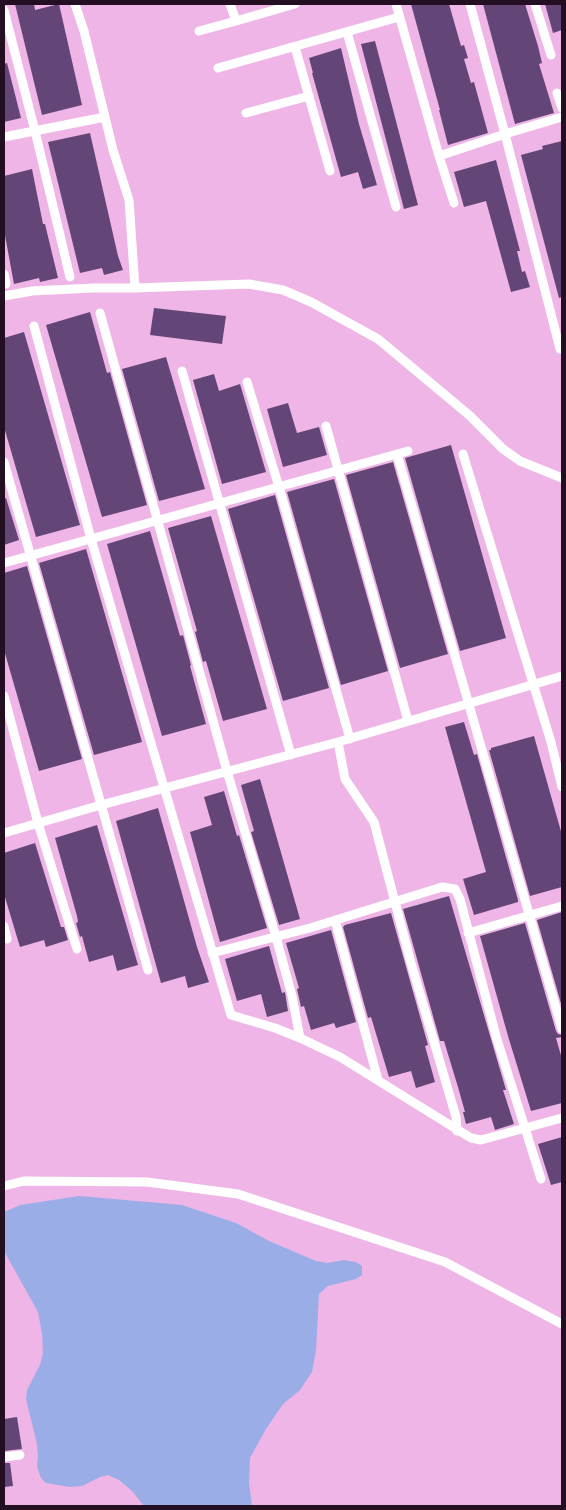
<!DOCTYPE html>
<style>
body{margin:0}
#map{position:relative;width:566px;height:1510px;overflow:hidden;background:#eeb5e6;font-family:"PT Sans Narrow",sans-serif}
canvas{display:block}
.frame{position:absolute;inset:0;border:5px solid #230f21;pointer-events:none}
</style>
<div id="map">
<canvas width="566" height="1510"></canvas>
<div class="frame"></div>
</div>
<script>
const ctx = document.querySelector('canvas').getContext('2d');
ctx.lineJoin = 'round';
function paint(path, color) {
  ctx.fillStyle = color;
  ctx.fill(path, 'evenodd');
}
function shape(rows) {
  const path = new Path2D();
  for (const r of rows) {
    path.moveTo(r[0], r[1]);
    for (let i = 2; i < r.length; i += 2) path.lineTo(r[i], r[i + 1]);
  }
  return path;
}
function trace(path, color, width, dash) {
  ctx.strokeStyle = color;
  ctx.lineWidth = width;
  ctx.lineCap = dash ? 'butt' : 'round';
  ctx.setLineDash(dash || []);
  ctx.stroke(path);
}
paint(shape([
 [79,1196,182,1205,236,1223,269,1241,316,1261,327,1263,344,1260,356,1262,362,1266,362,1275,356,1279,328,1286,319,1294,316,1350,312,1372,300,1390,283,1404,266,1429,250,1458,249,1483,252,1506,144,1506,132,1491,119,1480,108,1475,100,1477,82,1486,70,1487,46,1483,41,1478,37,1467,38,1456,37,1444,26,1399,27,1390,40,1365,43,1353,42,1334,38,1312,4,1251,4,1212,20,1205]
]), '#9bade6');
paint(shape([
 [15,4,34,4,35,10,59,4,82,105,42,115],
 [411,4,449,4,461,46,464,45,468,58,464,59,471,83,474,82,488,133,448,145,439,110,440,110],
 [483,4,525,4,538,46,542,63,539,64,554,113,515,124],
 [545,4,562,4,562,30,553,33],
 [375,41,418,205,404,209,361,44],
 [341,48,359,124,377,185,363,189,358,172,341,177,312,73,313,73,309,58],
 [7,63,21,118,4,122,4,64],
 [90,133,118,256,123,270,104,275,102,268,80,273,48,142],
 [562,141,562,297,559,298,521,155,543,149,542,146],
 [496,160,520,251,517,251,522,272,525,271,530,287,511,292,486,201,464,207,454,172],
 [32,169,43,224,45,224,58,278,40,282,39,278,14,284,4,230,4,176],
 [154,308,226,316,222,344,150,335],
 [90,312,107,373,110,372,147,505,102,517,46,325],
 [24,332,80,525,36,537,4,427,4,338],
 [166,357,205,489,159,501,122,369],
 [214,374,219,391,240,384,266,472,222,484,193,380],
 [288,403,297,433,319,427,327,455,283,467,267,409],
 [451,445,506,638,460,651,405,458],
 [393,462,448,654,400,668,346,475],
 [334,479,388,671,341,685,287,492],
 [275,495,329,688,283,701,228,509],
 [6,498,19,540,4,545,4,499],
 [211,516,267,709,223,721,206,661,203,662,195,632,197,631,168,528],
 [150,531,180,636,183,635,191,665,190,666,206,724,162,736,107,544],
 [86,549,142,742,94,755,39,563],
 [27,566,82,759,39,771,4,650,4,573],
 [464,722,474,755,477,754,518,900,518,902,474,915,463,879,486,872,445,727],
 [534,736,562,835,562,887,530,896,489,750,491,750,491,748],
 [260,779,300,919,279,925,251,832,254,831,241,785],
 [224,791,237,836,239,835,267,928,220,942,190,832,212,825,204,797],
 [158,808,197,947,209,982,188,988,185,976,161,983,116,821],
 [97,825,138,965,117,971,113,955,89,962,82,936,80,937,76,923,78,922,77,916,55,838],
 [35,843,61,927,64,927,68,940,46,947,44,940,20,947,4,894,4,853],
 [449,896,506,1090,503,1090,514,1124,495,1130,491,1117,466,1124,463,1112,465,1112,458,1087,444,1041,440,1041,403,909],
 [562,912,562,1007,537,920],
 [391,913,428,1045,425,1046,435,1082,416,1088,411,1071,389,1077,371,1017,368,1018,343,927,345,925],
 [525,923,556,1031,558,1034,562,1035,562,1037,556,1038,562,1059,562,1103,531,1111,508,1036,480,936],
 [331,930,356,1022,336,1028,334,1023,311,1030,304,1006,301,1007,297,989,299,988,286,943],
 [269,946,282,993,285,992,288,1011,267,1017,261,994,237,1001,225,959],
 [562,1137,562,1182,551,1185,538,1144],
 [17,1417,22,1449,4,1451,4,1419],
 [4,1463,10,1463,13,1486,4,1487]
]), '#634677');
trace(shape([
 [75,4,84,31,113,150,129,200,135,288],
 [230,4,236,21,295,4],
 [396,4,439,156,505,134,470,4],
 [535,4,551,55],
 [4,10,35,131,70,277],
 [199,31,236,21],
 [347,32,396,207],
 [295,47,330,171],
 [218,68,399,17],
 [557,93,562,108],
 [246,113,309,96],
 [562,117,505,134,560,349,562,349],
 [4,137,105,117],
 [439,156,454,203],
 [4,274,6,284],
 [4,296,32,291,93,288,135,288,249,284,283,290,311,302,378,339,469,415,503,449,520,461,562,478],
 [100,313,227,771,276,937,292,996,300,1038],
 [34,326,91,539,231,1015,275,1028,300,1038,340,1057,471,1138,481,1140,562,1118],
 [182,371,291,755],
 [247,382,279,487,350,739],
 [326,426,408,721],
 [397,454,562,1029],
 [463,454,551,742,562,787],
 [4,462,148,970],
 [4,563,408,451],
 [4,696,38,823,77,949],
 [338,742,345,779,374,822,411,963,456,1117,457,1131],
 [4,833,101,805,338,742,562,676],
 [335,920,378,1080],
 [4,926,7,939],
 [468,933,562,906],
 [212,953,310,928,442,887,455,889,460,899,496,1036,541,1179],
 [4,1186,24,1181,147,1182,238,1194,445,1262,562,1324],
 [4,1457,20,1455]
]), '#fff', 9);
</script>
